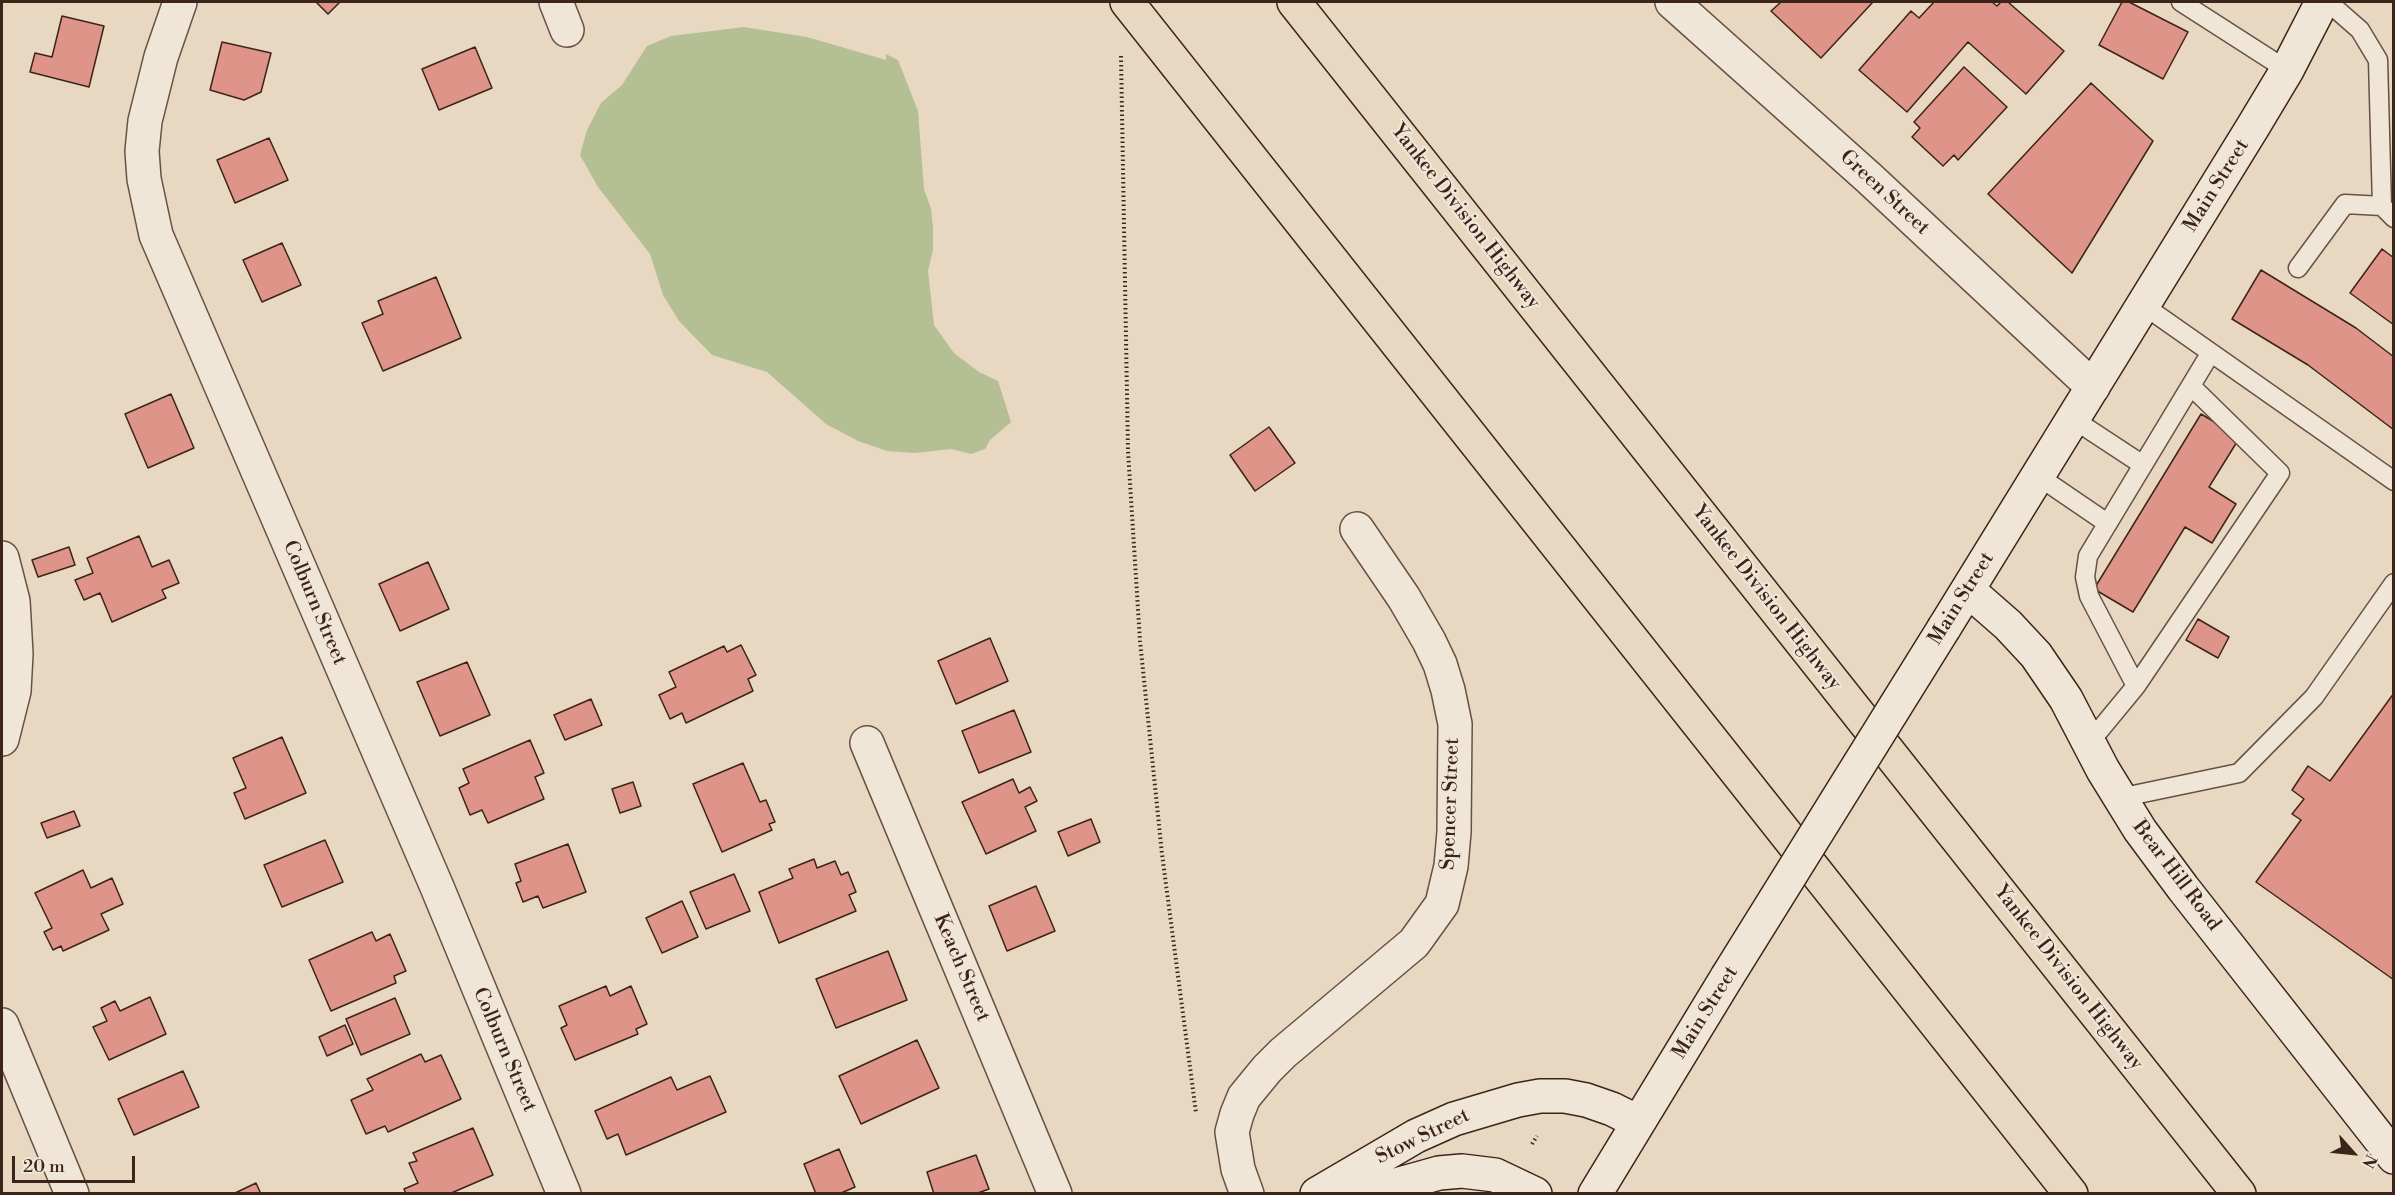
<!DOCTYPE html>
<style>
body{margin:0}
#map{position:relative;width:2395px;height:1195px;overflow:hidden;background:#e8d8c1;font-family:"Libre Bodoni",serif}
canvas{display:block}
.frame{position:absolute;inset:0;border:3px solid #3c241a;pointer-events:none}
.north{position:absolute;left:2323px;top:1123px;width:60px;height:60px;-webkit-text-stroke:4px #f0e6d7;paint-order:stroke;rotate:117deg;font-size:16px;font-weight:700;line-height:24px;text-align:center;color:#3c241a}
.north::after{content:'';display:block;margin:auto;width:21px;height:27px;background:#3c241a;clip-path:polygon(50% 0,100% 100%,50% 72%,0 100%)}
.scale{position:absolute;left:12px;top:1156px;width:123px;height:27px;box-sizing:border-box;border:3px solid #3c241a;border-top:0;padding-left:8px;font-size:18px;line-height:21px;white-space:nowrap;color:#3c241a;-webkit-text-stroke:4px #f0e6d7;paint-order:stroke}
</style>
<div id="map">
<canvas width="2395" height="1195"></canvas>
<div class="frame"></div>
<div class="north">N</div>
<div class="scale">20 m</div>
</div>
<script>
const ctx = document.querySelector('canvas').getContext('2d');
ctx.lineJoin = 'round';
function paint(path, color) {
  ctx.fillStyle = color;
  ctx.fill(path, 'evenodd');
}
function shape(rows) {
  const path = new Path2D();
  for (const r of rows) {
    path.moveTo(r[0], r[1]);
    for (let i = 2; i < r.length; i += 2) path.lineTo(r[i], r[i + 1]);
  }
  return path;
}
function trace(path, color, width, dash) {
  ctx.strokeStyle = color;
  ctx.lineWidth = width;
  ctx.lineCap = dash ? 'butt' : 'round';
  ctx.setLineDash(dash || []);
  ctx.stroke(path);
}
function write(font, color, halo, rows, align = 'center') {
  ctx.font = font + ' "Libre Bodoni",serif';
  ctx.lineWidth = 4.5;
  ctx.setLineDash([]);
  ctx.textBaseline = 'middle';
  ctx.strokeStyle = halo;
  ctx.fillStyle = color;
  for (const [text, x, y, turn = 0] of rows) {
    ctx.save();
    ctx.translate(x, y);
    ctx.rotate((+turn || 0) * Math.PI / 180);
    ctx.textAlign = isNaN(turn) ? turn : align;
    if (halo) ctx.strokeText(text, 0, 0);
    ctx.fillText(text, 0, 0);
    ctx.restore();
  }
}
paint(shape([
 [744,27,807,37,886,60,886,54,898,60,918,111,924,189,931,209,933,227,933,250,928,271,934,325,954,353,979,372,998,381,1011,422,990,440,985,449,971,454,951,449,915,453,887,451,858,441,826,424,767,372,712,355,679,321,663,295,650,254,598,187,580,155,587,130,601,103,622,85,647,46,671,36]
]), '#b4bf94');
const building = shape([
 [316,2,340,2,328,14,316,2],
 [1781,2,1873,2,1821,58,1771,11,1781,2],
 [1934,2,1992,2,1997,6,2001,2,2008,2,2064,51,2026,94,1968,42,1907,112,1859,70,1911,11,1919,18,1934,2],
 [2122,2,2129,2,2188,32,2163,79,2099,45,2122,2],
 [62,16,104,26,89,87,30,72,35,53,52,57,62,16],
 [222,42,271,53,261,92,244,100,210,90,222,42],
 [475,47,492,88,439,110,422,69,475,47],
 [1964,67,2007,107,1958,160,1954,155,1943,166,1912,137,1920,128,1914,122,1964,67],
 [2091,83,2153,141,2072,273,1988,194,2091,83],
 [269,138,288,180,235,203,217,160,269,138],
 [282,243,301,285,262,302,243,260,282,243],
 [2382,249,2394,258,2394,325,2350,293,2382,249],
 [2261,270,2356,328,2394,357,2394,430,2308,365,2232,319,2261,270],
 [436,277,461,338,383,371,362,323,383,314,378,301,436,277],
 [171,394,194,448,148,468,125,414,171,394],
 [2201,414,2240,437,2209,487,2236,504,2212,543,2185,527,2133,612,2094,589,2201,414],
 [1269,427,1295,463,1255,491,1230,455,1269,427],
 [139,536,152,567,169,560,179,583,162,590,166,598,112,622,100,593,84,600,75,580,93,573,87,558,139,536],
 [69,547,75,565,38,577,32,560,69,547],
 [428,562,449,609,400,631,379,584,428,562],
 [2198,619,2229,637,2218,658,2186,640,2198,619],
 [990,638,1008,681,956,704,938,661,990,638],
 [741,645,756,675,748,679,753,691,686,723,682,713,670,719,659,695,676,687,669,672,724,646,727,652,741,645],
 [467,662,490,715,440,736,417,682,467,662],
 [2394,693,2394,980,2256,882,2301,820,2292,814,2304,799,2292,790,2308,766,2330,781,2394,693],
 [591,699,602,725,565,740,554,715,591,699],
 [1014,710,1031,752,979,773,962,731,1014,710],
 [282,737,306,793,245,819,234,793,246,788,233,758,282,737],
 [530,740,544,773,535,777,544,799,488,823,482,810,470,815,459,788,469,783,463,769,530,740],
 [743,763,760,802,766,800,775,822,769,824,772,830,722,852,693,784,743,763],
 [1013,779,1019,793,1030,787,1037,801,1025,807,1036,831,986,854,962,802,1013,779],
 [633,782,641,806,620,813,612,789,633,782],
 [74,811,80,826,47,838,41,823,74,811],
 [1091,819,1100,842,1068,856,1058,832,1091,819],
 [325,840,343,882,282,907,264,865,325,840],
 [568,844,586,892,543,908,538,896,523,902,516,883,521,881,515,864,568,844],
 [814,859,817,868,835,861,841,875,848,872,856,892,849,895,856,911,779,943,759,892,793,878,789,869,814,859],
 [83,870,91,888,112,878,123,904,101,914,109,930,63,951,61,946,53,950,44,932,52,928,35,893,83,870],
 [734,874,750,911,706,929,690,892,734,874],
 [1036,886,1055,931,1007,951,989,906,1036,886],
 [682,901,698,937,662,953,646,918,682,901],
 [372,932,376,941,390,934,406,971,394,976,396,983,331,1011,309,960,372,932],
 [888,951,907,1000,836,1028,816,979,888,951],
 [606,986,610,996,631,986,647,1024,636,1029,638,1034,575,1060,561,1028,567,1025,559,1006,606,986],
 [150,997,166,1034,109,1060,93,1027,107,1021,101,1008,115,1001,120,1011,150,997],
 [395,998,410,1034,361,1055,346,1019,395,998],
 [345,1025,353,1044,327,1056,319,1037,345,1025],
 [917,1040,939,1088,861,1124,839,1076,917,1040],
 [421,1054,425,1062,441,1055,461,1099,388,1132,385,1126,366,1134,351,1100,373,1090,367,1079,421,1054],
 [183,1071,199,1107,134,1135,118,1099,183,1071],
 [710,1076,726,1112,626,1155,618,1134,607,1139,595,1111,671,1077,677,1090,710,1076],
 [473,1128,493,1175,449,1194,406,1194,404,1189,418,1183,409,1163,417,1161,413,1153,473,1128],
 [839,1149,855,1187,839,1194,816,1194,804,1164,839,1149],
 [976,1155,989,1189,975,1194,934,1194,927,1172,976,1155],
 [256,1183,261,1194,233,1194,256,1183]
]);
paint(building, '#de9488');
trace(building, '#3c241a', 1.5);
const lane = shape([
 [2181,2,2287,70],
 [2328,2,2360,30,2378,60,2382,206,2394,218],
 [2298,268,2345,204,2382,206],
 [2143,305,2394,481],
 [2073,419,2143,465],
 [2038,476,2107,523],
 [2136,686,2280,473,2191,386],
 [2089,743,2136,686,2089,596,2085,577,2088,556,2210,354],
 [2119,798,2239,773,2314,697,2394,583]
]);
const street = shape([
 [180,2,161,57,145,121,142,151,144,179,156,235,437,887,564,1194],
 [556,2,567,30],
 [1672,2,1869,178,2093,387],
 [2,558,13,601,16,654,14,691,2,739],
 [867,743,1055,1194],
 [2,1025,72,1194],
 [1247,1194,1238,1169,1232,1132,1237,1114,1244,1097,1267,1069,1283,1053,1414,943,1442,904,1451,866,1454,832,1455,724,1448,690,1440,664,1429,641,1404,598,1357,529]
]);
const secondary = shape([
 [1968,590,2008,625,2036,655,2066,699,2103,770,2140,830,2183,888,2394,1157],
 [1944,628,2254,125,2287,70,2322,2],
 [1317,1194,1416,1136,1454,1119,1518,1100,1540,1096,1565,1096,1586,1100,1612,1109,1638,1122],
 [1364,1194,1439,1173,1462,1171,1495,1175,1535,1194],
 [1595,1194,1727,977]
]);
const highway = shape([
 [1127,2,2071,1194],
 [1294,2,2239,1194]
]);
trace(lane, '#675144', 21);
trace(street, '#675144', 36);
trace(secondary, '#3c241a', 36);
trace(highway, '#3c241a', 36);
trace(shape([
 [1121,56,1128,451,1140,641,1162,854,1196,1113],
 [1532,1144,1537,1136]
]), '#3c241a', 4, [1.5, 3]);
trace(lane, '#f0e6d7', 18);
trace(street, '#f0e6d7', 33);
trace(secondary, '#f0e6d7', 33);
trace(highway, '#e8d8c1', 33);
const secondaryBridge = shape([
 [1727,977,1944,628]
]);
trace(secondaryBridge, '#3c241a', 36, []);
trace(secondaryBridge, '#f0e6d7', 33);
write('20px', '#3c241a', '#f0e6d7', [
 ["Main Street",2217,186,-58],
 ["Green Street",1884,193,43],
 ["Yankee Division Highway",1465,217,52],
 ["Yankee Division Highway",1766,598,52],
 ["Main Street",1962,599,-58],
 ["Colburn Street",314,603,67],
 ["Spencer Street",1451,804,-88],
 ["Bear Hill Road",2176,876,53],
 ["Keach Street",961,968,67],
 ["Yankee Division Highway",2068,978,52],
 ["Main Street",1706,1013,-58],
 ["Colburn Street",504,1050,67],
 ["Stow Street",1423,1137,-26]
]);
</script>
